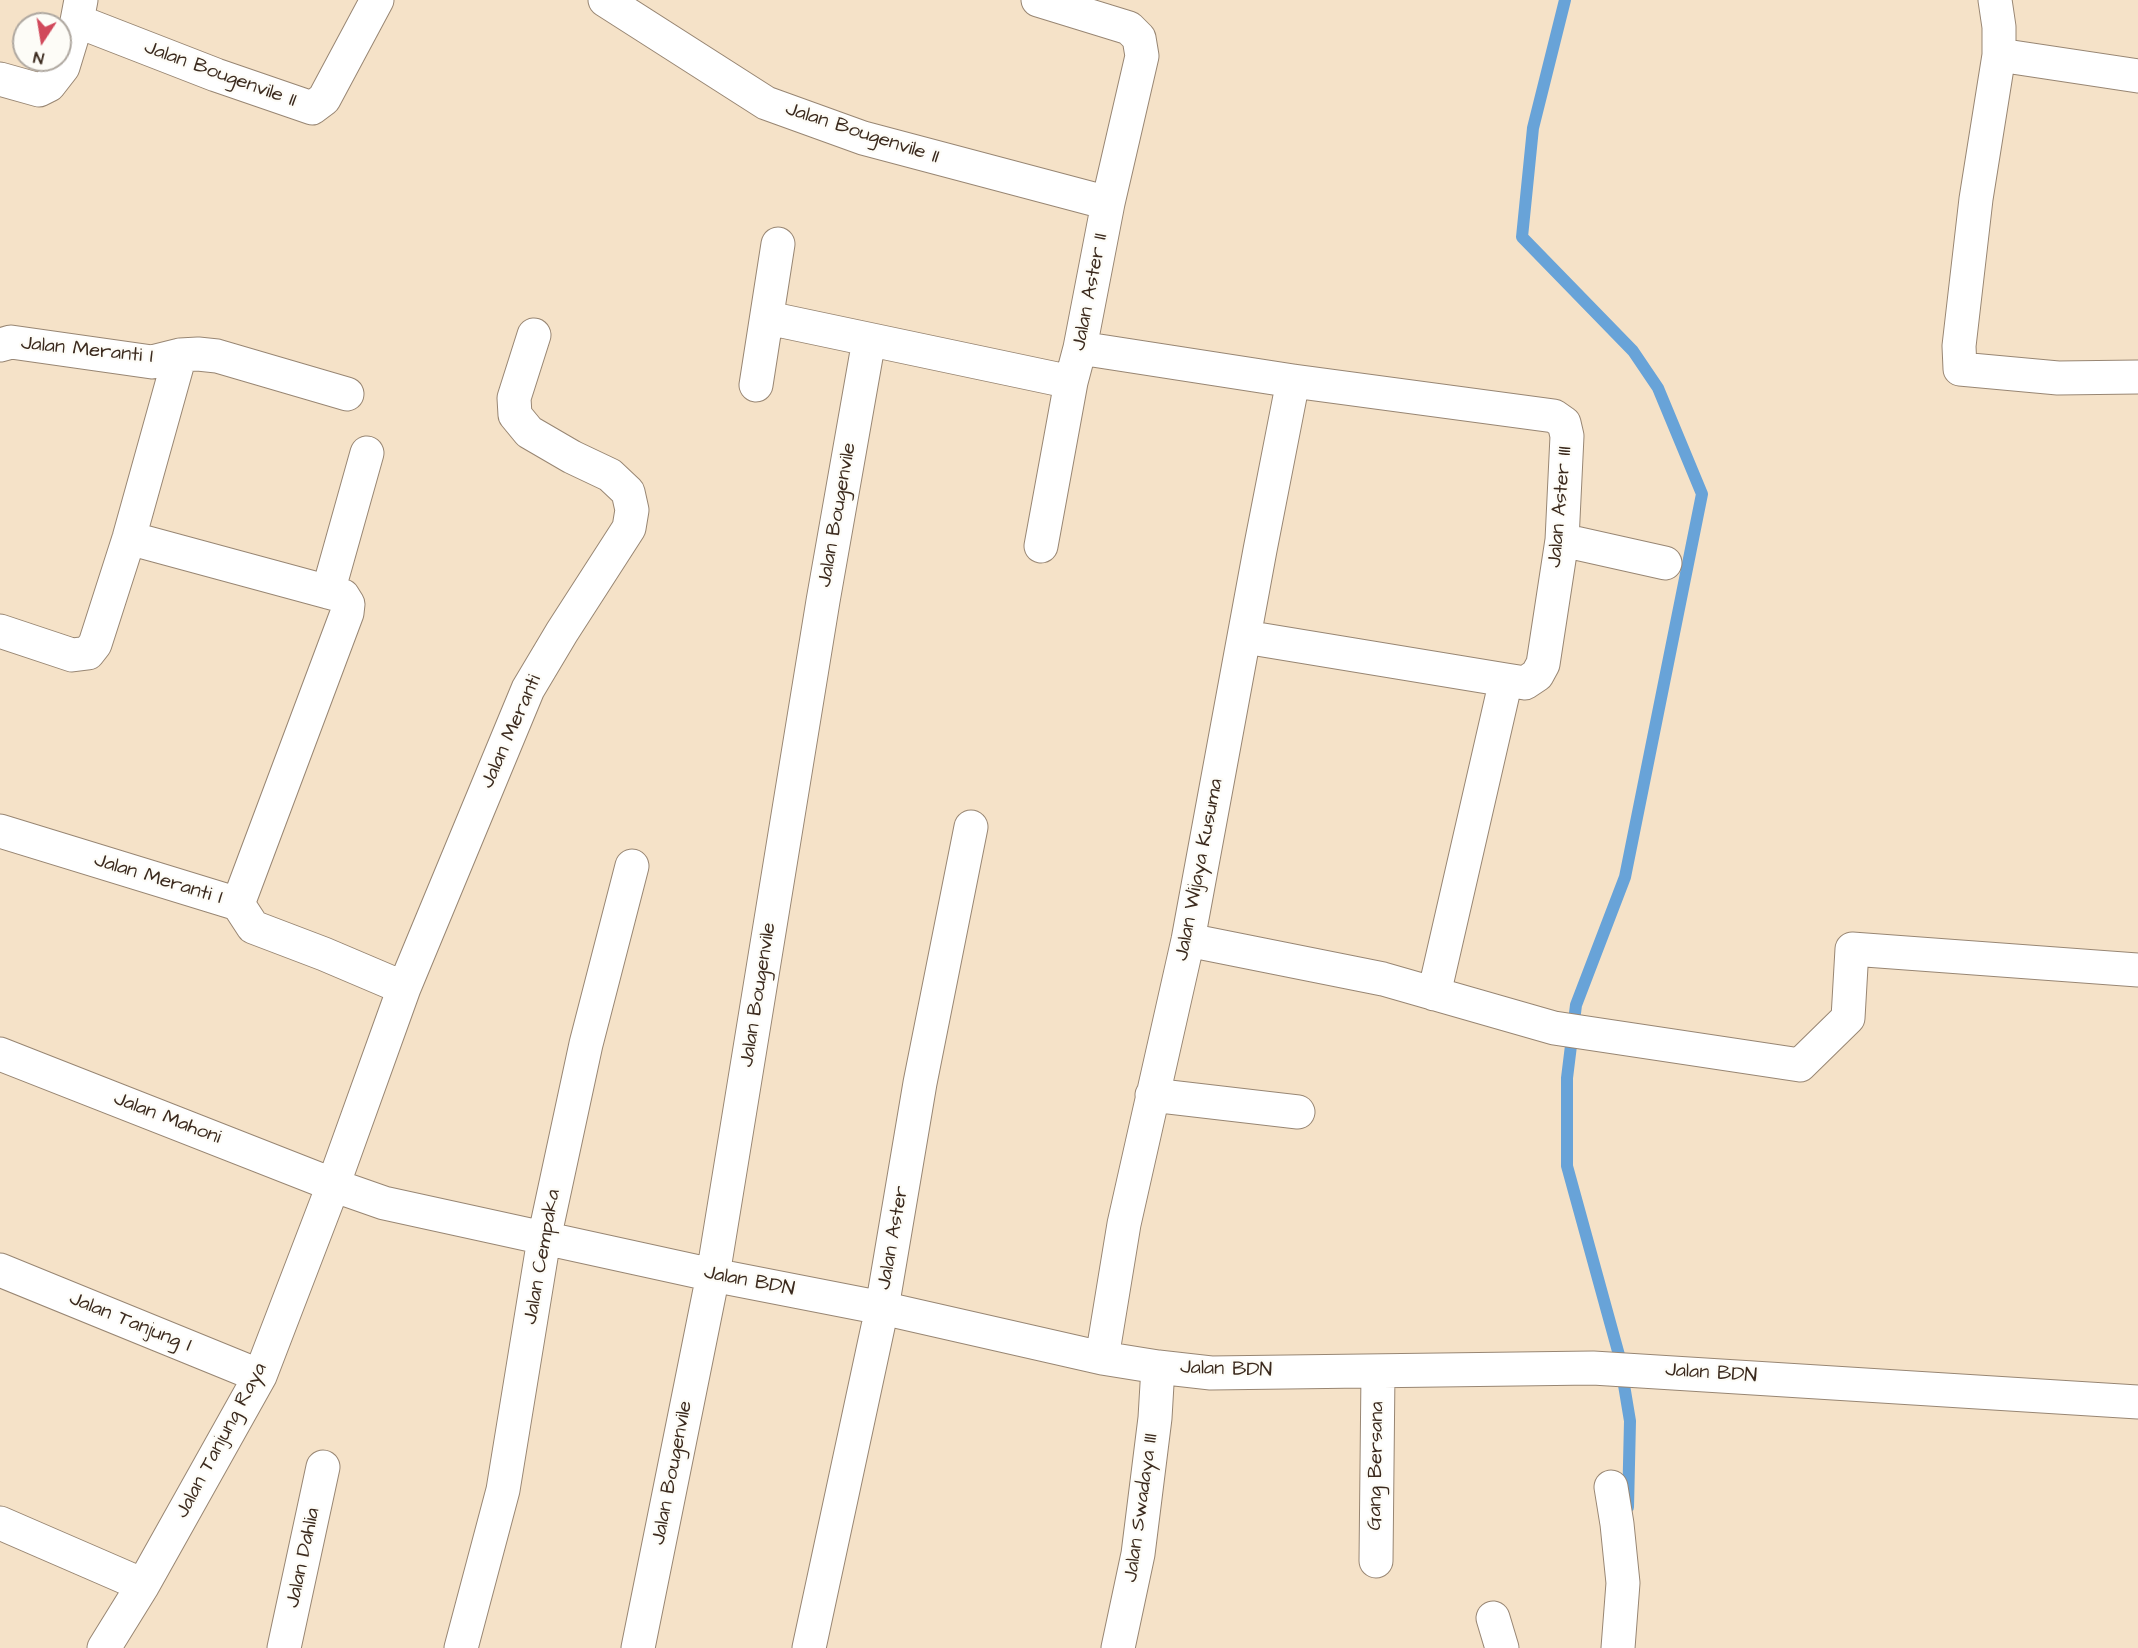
<!DOCTYPE html>
<style>
body{margin:0}
#map{position:relative;width:2138px;height:1648px;overflow:hidden;background:#f5e2c8;font-family:"Architects Daughter",sans-serif}
canvas{display:block}
.north{position:absolute;left:12px;top:12px;width:60px;height:60px;box-sizing:border-box;background:#fdfcf7;border:2px solid #afa8a0;border-radius:50%;rotate:192deg;font-size:16px;font-weight:700;line-height:24px;text-align:center;color:#3b2a1e}
.north::after{content:'';display:block;margin:auto;width:21px;height:27px;background:#d1495b;clip-path:polygon(50% 0,100% 100%,50% 72%,0 100%)}
</style>
<div id="map">
<canvas width="2138" height="1648"></canvas>
<div class="north">N</div>
</div>
<script>
const ctx = document.querySelector('canvas').getContext('2d');
ctx.lineJoin = 'round';
function shape(rows) {
  const path = new Path2D();
  for (const r of rows) {
    path.moveTo(r[0], r[1]);
    for (let i = 2; i < r.length; i += 2) path.lineTo(r[i], r[i + 1]);
  }
  return path;
}
function trace(path, color, width, dash) {
  ctx.strokeStyle = color;
  ctx.lineWidth = width;
  ctx.lineCap = dash ? 'butt' : 'round';
  ctx.setLineDash(dash || []);
  ctx.stroke(path);
}
function write(font, color, halo, rows, align = 'center') {
  ctx.font = font + ' "Architects Daughter",sans-serif';
  ctx.lineWidth = 4.5;
  ctx.setLineDash([]);
  ctx.textBaseline = 'middle';
  ctx.strokeStyle = halo;
  ctx.fillStyle = color;
  for (const [text, x, y, turn = 0] of rows) {
    ctx.save();
    ctx.translate(x, y);
    ctx.rotate((+turn || 0) * Math.PI / 180);
    ctx.textAlign = isNaN(turn) ? turn : align;
    if (halo) ctx.strokeText(text, 0, 0);
    ctx.fillText(text, 0, 0);
    ctx.restore();
  }
}
trace(shape([
 [1565,0,1533,128,1522,237,1633,351,1658,388,1702,494,1625,877,1576,1005,1567,1078,1567,1166,1619,1355,1630,1421,1628,1507]
]), '#68a3d8', 12);
const minor = shape([
 [605,0,766,103,863,138,1108,203],
 [1038,0,1129,28,1139,38,1142,56,1108,203,1080,348,1071,382,1041,546],
 [1995,0,1999,27,1999,55,1976,199,1959,346,1960,369,2058,378,2138,377],
 [77,21,216,75,312,108,324,99,377,0],
 [1999,55,2138,76],
 [0,79,39,90,49,85,63,67,77,21,81,0],
 [768,318,1071,382],
 [0,345,11,342,152,362,180,355,198,354,217,356,347,394],
 [1080,348,1293,381,1554,416,1564,423,1567,436,1562,540,1543,664,1537,675,1525,683,1506,680,1245,637],
 [756,385,778,244],
 [129,538,343,596,348,604,347,613,238,904],
 [1562,540,1665,563],
 [328,592,367,453],
 [0,631,72,655,88,653,95,644,129,538,180,355],
 [0,831,238,904,253,927,324,954,404,988],
 [1188,940,1383,979,1554,1028,1800,1065,1848,1018,1852,949,2138,970],
 [1434,994,1506,680],
 [0,1054,344,1189,384,1203,713,1275,882,1308,1102,1358,1158,1367,1211,1373,1593,1368,2138,1402],
 [1152,1095,1298,1112],
 [0,1270,260,1376],
 [1102,1358,1124,1224,1188,940,1260,550,1293,381],
 [1611,1487,1617,1524,1623,1583,1618,1648],
 [0,1523,143,1585],
 [1376,1561,1378,1372],
 [1493,1618,1502,1648],
 [104,1648,143,1585,260,1376,331,1191,404,988,528,689,562,632,629,528,632,510,628,492,610,475,572,457,529,432,515,415,514,398,534,335],
 [284,1648,323,1467],
 [461,1648,503,1490,544,1239,586,1044,632,866],
 [638,1648,713,1275,823,601,869,340],
 [809,1648,882,1308,920,1083,971,827],
 [1118,1648,1138,1554,1155,1418,1158,1367]
]);
trace(minor, '#988673', 35);
trace(minor, '#fff', 33);
write('20px', '#3b2a1e', '#fdfcf7', [
 ["Jalan Bougenvile II",220,75,20],
 ["Jalan Bougenvile II",862,134,18],
 ["Jalan Aster II",1091,292,-79],
 ["Jalan Meranti I",87,351,6],
 ["Jalan Aster III",1561,507,-85],
 ["Jalan Bougenvile",838,515,-80],
 ["Jalan Meranti",512,732,-66],
 ["Jalan Wijaya Kusuma",1200,870,-79],
 ["Jalan Meranti I",158,880,17],
 ["Jalan Bougenvile",759,995,-81],
 ["Jalan Mahoni",167,1119,21],
 ["Jalan Aster",894,1238,-80],
 ["Jalan Cempaka",543,1257,-80],
 ["Jalan BDN",749,1282,11],
 ["Jalan Tanjung I",130,1323,22],
 ["Jalan BDN",1226,1370,2],
 ["Jalan BDN",1711,1374,4],
 ["Jalan Tanjung Raya",222,1441,-62],
 ["Gang Bersana",1377,1466,-89],
 ["Jalan Bougenvile",673,1473,-79],
 ["Jalan Swadaya III",1142,1508,-82],
 ["Jalan Dahlia",304,1558,-78]
]);
</script>
